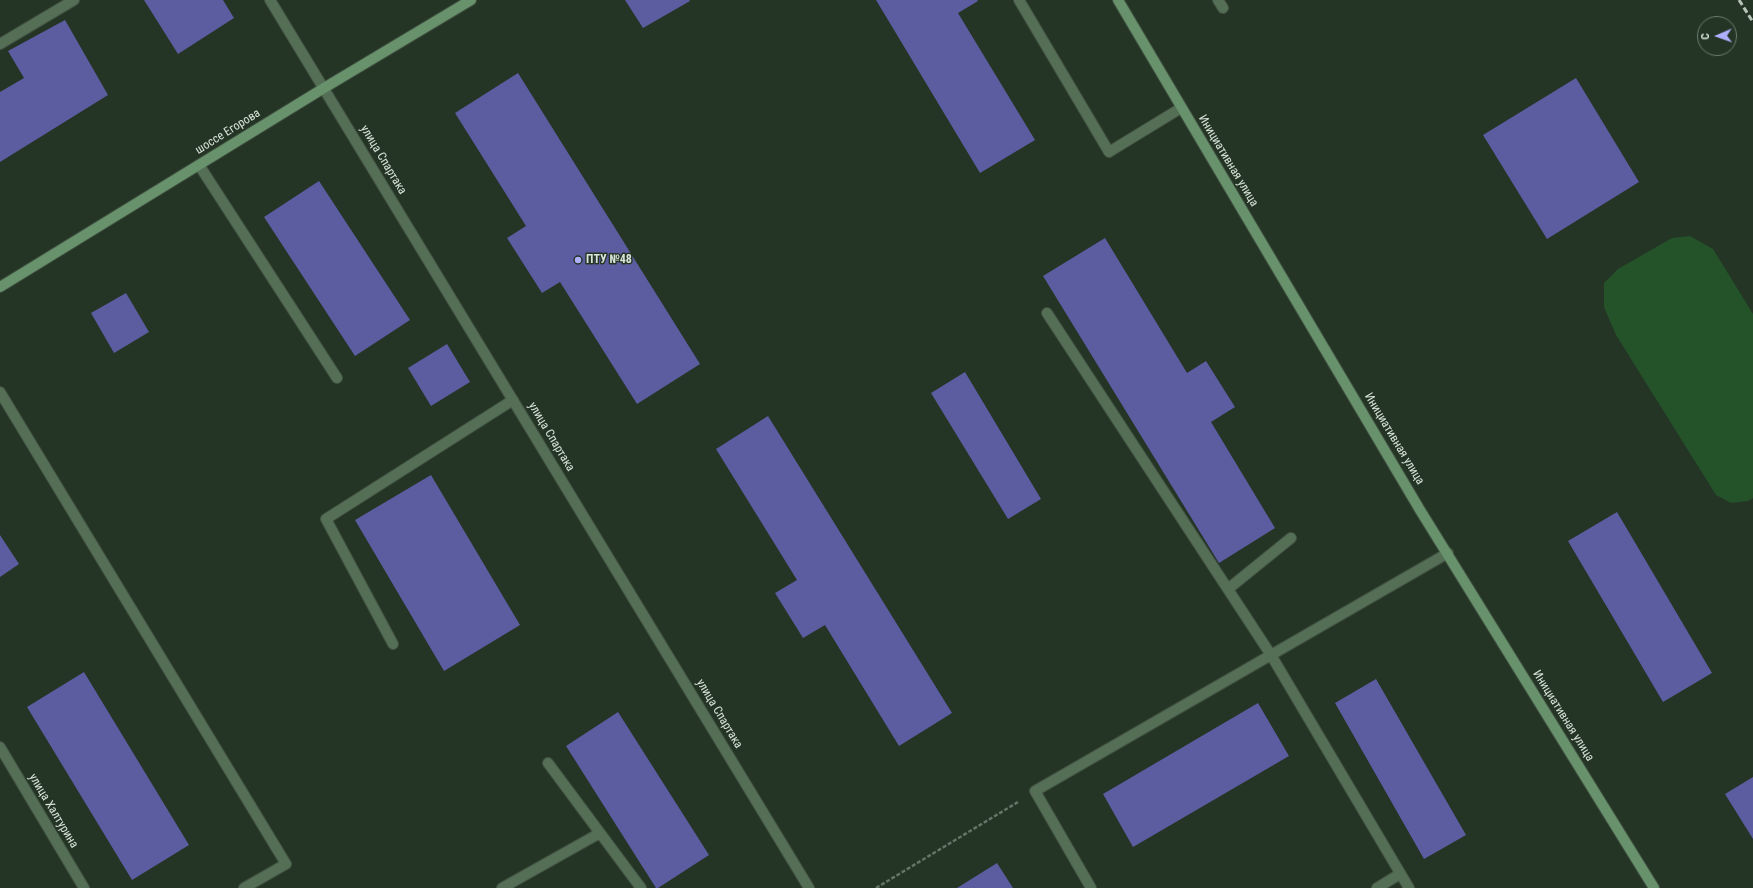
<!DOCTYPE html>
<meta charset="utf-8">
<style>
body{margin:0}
#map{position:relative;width:1753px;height:888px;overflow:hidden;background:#243525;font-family:"Roboto Condensed",sans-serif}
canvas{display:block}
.north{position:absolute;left:1697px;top:16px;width:40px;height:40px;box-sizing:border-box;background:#243525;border:1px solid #6c7b6d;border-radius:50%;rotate:268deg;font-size:11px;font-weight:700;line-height:16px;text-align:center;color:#d8e3d9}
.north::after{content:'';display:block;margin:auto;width:14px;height:18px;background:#adaffb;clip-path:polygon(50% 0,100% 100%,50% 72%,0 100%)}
</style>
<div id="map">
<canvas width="1753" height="888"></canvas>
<div class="north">С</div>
</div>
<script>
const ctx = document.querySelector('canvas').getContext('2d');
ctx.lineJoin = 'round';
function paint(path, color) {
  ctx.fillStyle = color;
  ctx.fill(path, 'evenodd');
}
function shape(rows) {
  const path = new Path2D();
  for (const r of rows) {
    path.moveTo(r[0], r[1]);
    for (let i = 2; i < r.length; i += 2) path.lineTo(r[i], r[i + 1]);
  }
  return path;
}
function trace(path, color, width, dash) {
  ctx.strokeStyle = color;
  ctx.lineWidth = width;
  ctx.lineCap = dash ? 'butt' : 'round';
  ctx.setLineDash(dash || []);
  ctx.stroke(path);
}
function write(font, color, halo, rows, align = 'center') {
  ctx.font = font + ' "Roboto Condensed",sans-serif';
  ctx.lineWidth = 3;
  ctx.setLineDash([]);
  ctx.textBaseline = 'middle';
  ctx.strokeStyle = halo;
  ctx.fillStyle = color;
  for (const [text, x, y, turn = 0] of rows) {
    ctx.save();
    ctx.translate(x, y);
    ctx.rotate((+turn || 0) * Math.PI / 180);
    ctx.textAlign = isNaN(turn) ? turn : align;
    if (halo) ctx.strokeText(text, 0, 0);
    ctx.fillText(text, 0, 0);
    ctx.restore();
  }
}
paint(shape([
 [1690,236,1713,249,1753,314,1753,498,1748,501,1731,503,1716,495,1616,335,1604,307,1604,283,1618,269,1672,238]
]), '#24532a');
paint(shape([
 [144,0,223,0,234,18,178,54],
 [625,0,689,0,690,1,643,28],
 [876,0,977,0,978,1,958,13,1035,140,980,173],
 [65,20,108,95,0,162,0,92,24,78,8,51],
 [518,73,700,364,637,404,560,282,542,293,507,238,526,226,455,113],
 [1576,78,1639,182,1547,239,1483,135],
 [319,181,410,320,355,356,264,217],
 [1105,238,1187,373,1206,361,1235,407,1211,422,1275,528,1219,563,1043,276],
 [126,293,149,332,114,353,91,313],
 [447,344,470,382,431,406,408,368],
 [965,372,1041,499,1008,519,931,393],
 [768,416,952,713,899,746,825,625,803,638,775,593,797,580,716,449],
 [431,475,520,625,444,671,355,520],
 [1617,512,1712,673,1663,702,1568,541],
 [0,535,19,564,0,577],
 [84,672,189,845,132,880,27,707],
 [1376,679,1466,835,1424,859,1335,703],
 [1258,703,1289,756,1133,847,1103,794],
 [618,712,709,855,658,888,656,888,566,746],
 [1753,777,1753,839,1725,794],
 [997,863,1013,888,957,888]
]), '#5c5ca1');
const lane = shape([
 [1019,0,1109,152,1181,108],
 [1218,0,1223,8],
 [0,44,74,0],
 [199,165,337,378],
 [1047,313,1271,655,1409,888],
 [0,392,286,864,244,888],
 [1228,589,1291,538],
 [393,644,326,519,513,400],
 [548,763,641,888],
 [502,888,600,833],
 [1091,888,1035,791,1448,553],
 [1377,888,1400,874]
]);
const street = shape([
 [270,0,809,888],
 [0,747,84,888]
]);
const secondary = shape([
 [1118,0,1420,510,1654,888],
 [0,287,324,88,471,0]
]);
trace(lane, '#415142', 12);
trace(street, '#415142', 12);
trace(secondary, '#415142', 12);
trace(shape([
 [876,888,1018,802]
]), '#657466', 2.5, [4, 2]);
trace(lane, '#556f56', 10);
trace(street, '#556f56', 10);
trace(secondary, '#68926b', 10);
trace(shape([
 [1739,0,1753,22]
]), '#b8c4b9', 3, [6, 3]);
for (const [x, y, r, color] of [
 [578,260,4,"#adaffb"]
]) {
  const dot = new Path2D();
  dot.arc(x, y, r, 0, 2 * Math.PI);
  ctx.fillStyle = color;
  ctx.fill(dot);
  trace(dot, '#243525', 1.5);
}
write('12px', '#d8e3d9', '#243525', [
 ["шоссе Егорова",228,132,-32],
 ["улица Спартака",383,160,59],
 ["Инициативная улица",1228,161,59],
 ["улица Спартака",551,437,59],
 ["Инициативная улица",1394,439,59],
 ["улица Спартака",719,714,59],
 ["Инициативная улица",1563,716,58],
 ["улица Халтурина",53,811,59]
]);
write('bold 12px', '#d8e3d9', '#243525', [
 ["ПТУ №48",586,260]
], 'left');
</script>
